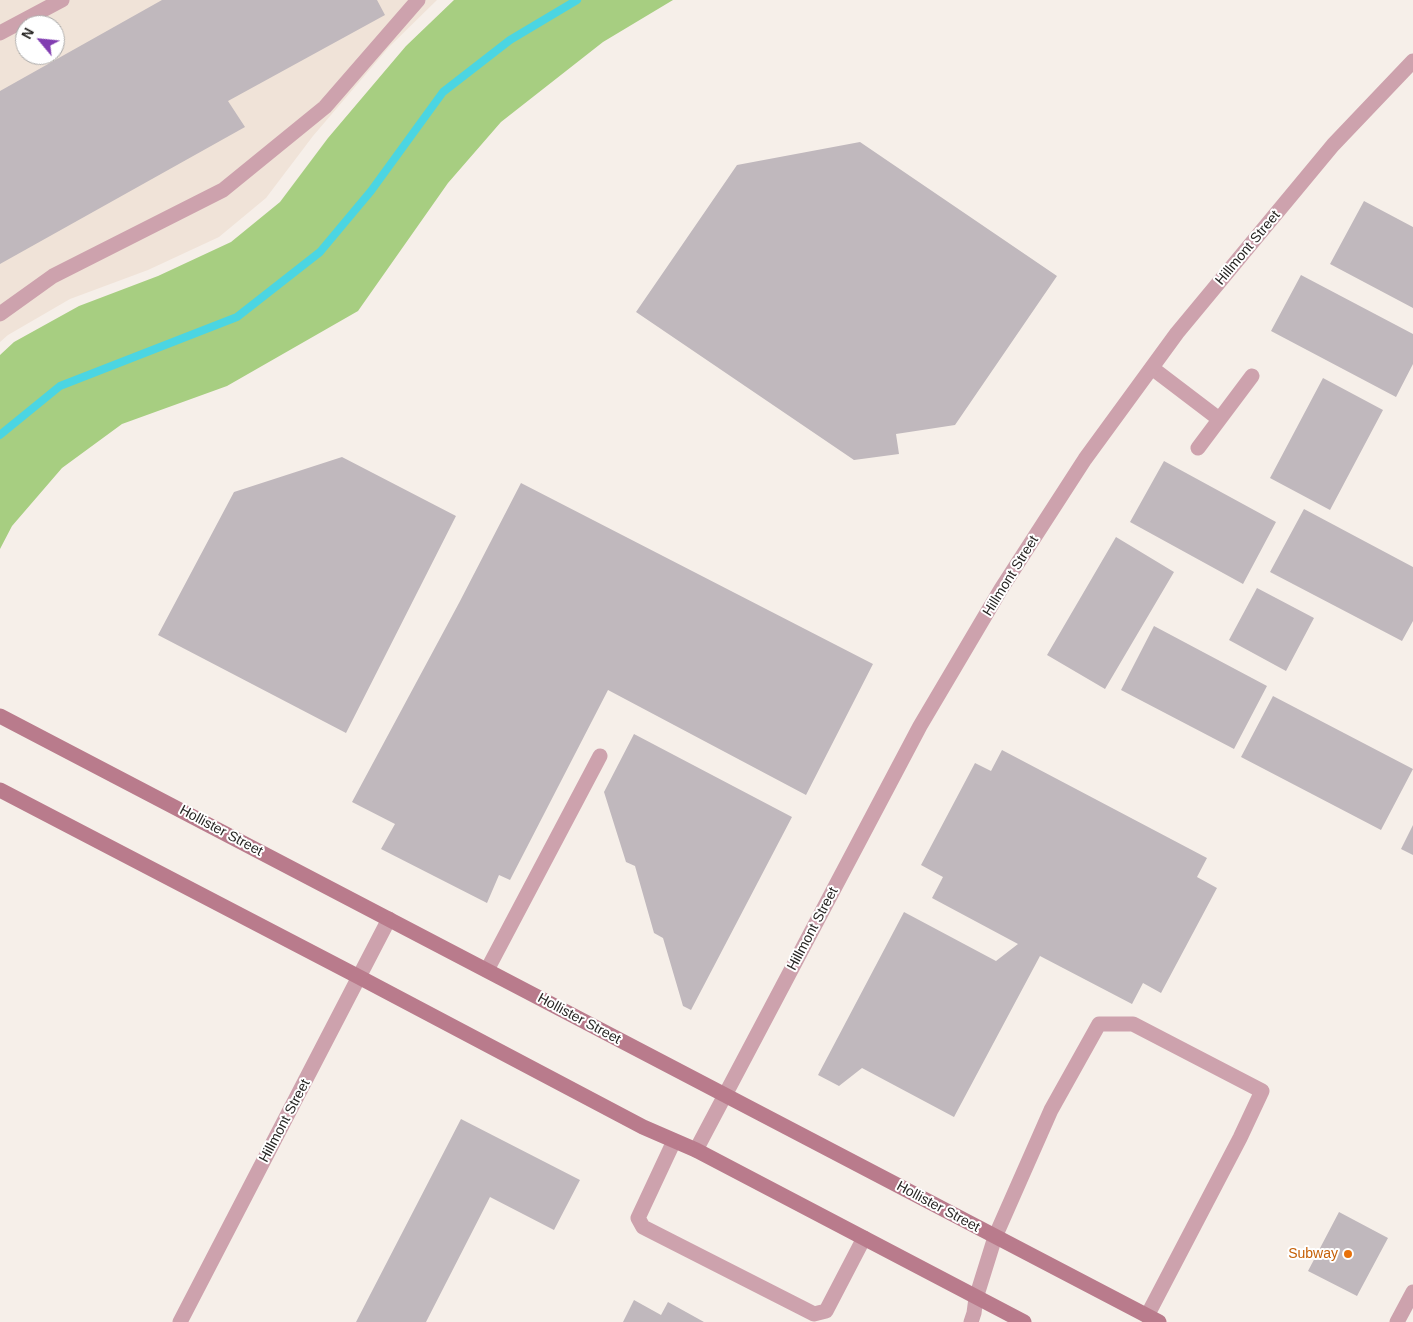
<!DOCTYPE html>
<style>
body{margin:0}
#map{position:relative;width:1413px;height:1322px;overflow:hidden;background:#f6efe9;font-family:Helvetica,sans-serif}
canvas{display:block}
.north{position:absolute;left:15px;top:15px;width:50px;height:50px;box-sizing:border-box;background:#fff;border:1px solid #a9a8a7;border-radius:50%;rotate:298deg;font-size:14px;font-weight:700;line-height:20px;text-align:center;color:#282624}
.north::after{content:'';display:block;margin:auto;width:18px;height:22px;background:#813db1;clip-path:polygon(50% 0,100% 100%,50% 72%,0 100%)}
</style>
<div id="map">
<canvas width="1413" height="1322"></canvas>
<div class="north">N</div>
</div>
<script>
const ctx = document.querySelector('canvas').getContext('2d');
ctx.lineJoin = 'round';
function paint(path, color) {
  ctx.fillStyle = color;
  ctx.fill(path, 'evenodd');
}
function shape(rows) {
  const path = new Path2D();
  for (const r of rows) {
    path.moveTo(r[0], r[1]);
    for (let i = 2; i < r.length; i += 2) path.lineTo(r[i], r[i + 1]);
  }
  return path;
}
function trace(path, color, width, dash) {
  ctx.strokeStyle = color;
  ctx.lineWidth = width;
  ctx.lineCap = dash ? 'butt' : 'round';
  ctx.setLineDash(dash || []);
  ctx.stroke(path);
}
function write(font, color, halo, rows, align = 'center') {
  ctx.font = font + ' Helvetica,sans-serif';
  ctx.lineWidth = 4;
  ctx.setLineDash([]);
  ctx.textBaseline = 'middle';
  ctx.strokeStyle = halo;
  ctx.fillStyle = color;
  for (const [text, x, y, turn = 0] of rows) {
    ctx.save();
    ctx.translate(x, y);
    ctx.rotate((+turn || 0) * Math.PI / 180);
    ctx.textAlign = isNaN(turn) ? turn : align;
    if (halo) ctx.strokeText(text, 0, 0);
    ctx.fillText(text, 0, 0);
    ctx.restore();
  }
}
paint(shape([
 [0,0,437,0,389,47,313,136,266,198,219,237,148,270,70,299,8,335,0,342],
 [25,25,55,25,55,55,25,55]
]), '#f0e3d8');
paint(shape([
 [454,0,673,0,603,42,501,122,448,183,358,311,227,386,122,424,62,468,12,526,0,549,0,355,14,342,79,306,158,276,231,242,280,202,328,138,406,46]
]), '#a7ce81');
trace(shape([
 [0,435,60,386,237,317,320,252,371,191,443,92,510,40,577,0]
]), '#4bd5e2', 8);
paint(shape([
 [162,0,377,0,385,15,228,101,245,127,0,264,0,91],
 [860,142,1057,276,955,425,896,434,899,454,854,460,636,312,737,165],
 [1364,201,1413,227,1413,308,1330,264],
 [1301,275,1413,334,1413,364,1396,397,1271,331],
 [1323,378,1383,410,1330,510,1270,478],
 [342,457,456,516,346,733,158,635,234,492],
 [1164,461,1276,522,1243,584,1130,522],
 [521,483,873,664,806,795,608,690,510,880,499,875,487,903,381,849,395,824,352,802,459,603],
 [1304,509,1413,567,1413,621,1402,641,1270,572],
 [1116,537,1174,572,1105,689,1047,655],
 [1257,588,1314,618,1286,671,1229,640],
 [1154,626,1267,686,1234,749,1121,690],
 [1273,696,1413,769,1381,830,1241,757],
 [634,734,792,817,691,1010,683,1006,663,938,654,933,635,866,626,862,604,792],
 [1002,750,1207,858,1197,877,1217,888,1161,993,1143,983,1132,1004,1040,956,954,1117,862,1068,839,1086,818,1075,904,912,996,961,1018,944,932,898,943,877,921,865,975,763,991,771],
 [1413,825,1413,855,1401,849],
 [461,1119,580,1180,554,1230,490,1197,426,1322,356,1322],
 [1339,1212,1388,1238,1357,1296,1308,1271],
 [634,1300,661,1315,668,1302,704,1322,623,1322]
]), '#c0b8bd');
trace(shape([
 [0,33,62,0],
 [0,314,53,276,223,190,325,107,418,0],
 [1152,368,1219,419],
 [1198,448,1252,376],
 [487,970,600,756],
 [674,1141,638,1218,643,1227,814,1314,826,1311,864,1238],
 [971,1322,974,1313,976,1298,995,1237,1051,1110,1099,1024,1133,1024,1262,1091,1240,1138,1147,1316],
 [1397,1322,1413,1292]
]), '#cda2ad', 15);
trace(shape([
 [696,1150,920,726,1001,589,1085,459,1177,333,1333,145,1413,61],
 [180,1322,389,919]
]), '#cda2ad', 15);
trace(shape([
 [0,716,1159,1322],
 [0,790,359,977,643,1127,696,1150,1024,1322]
]), '#b97b8c', 15);
for (const [x, y, r, color] of [
 [1348,1254,5,"#e8710a"]
]) {
  const dot = new Path2D();
  dot.arc(x, y, r, 0, 2 * Math.PI);
  ctx.fillStyle = color;
  ctx.fill(dot);
  trace(dot, '#fff', 2);
}
write('14px', '#282624', '#fff', [
 ["Hillmont Street",1248,248,-50],
 ["Hillmont Street",1011,576,-58],
 ["Hollister Street",221,831,28],
 ["Hillmont Street",813,929,-62],
 ["Hollister Street",579,1019,28],
 ["Hillmont Street",285,1121,-62],
 ["Hollister Street",938,1207,28]
]);
write('14px', '#c56008', '#fff', [
 ["Subway",1338,1254]
], 'right');
</script>
